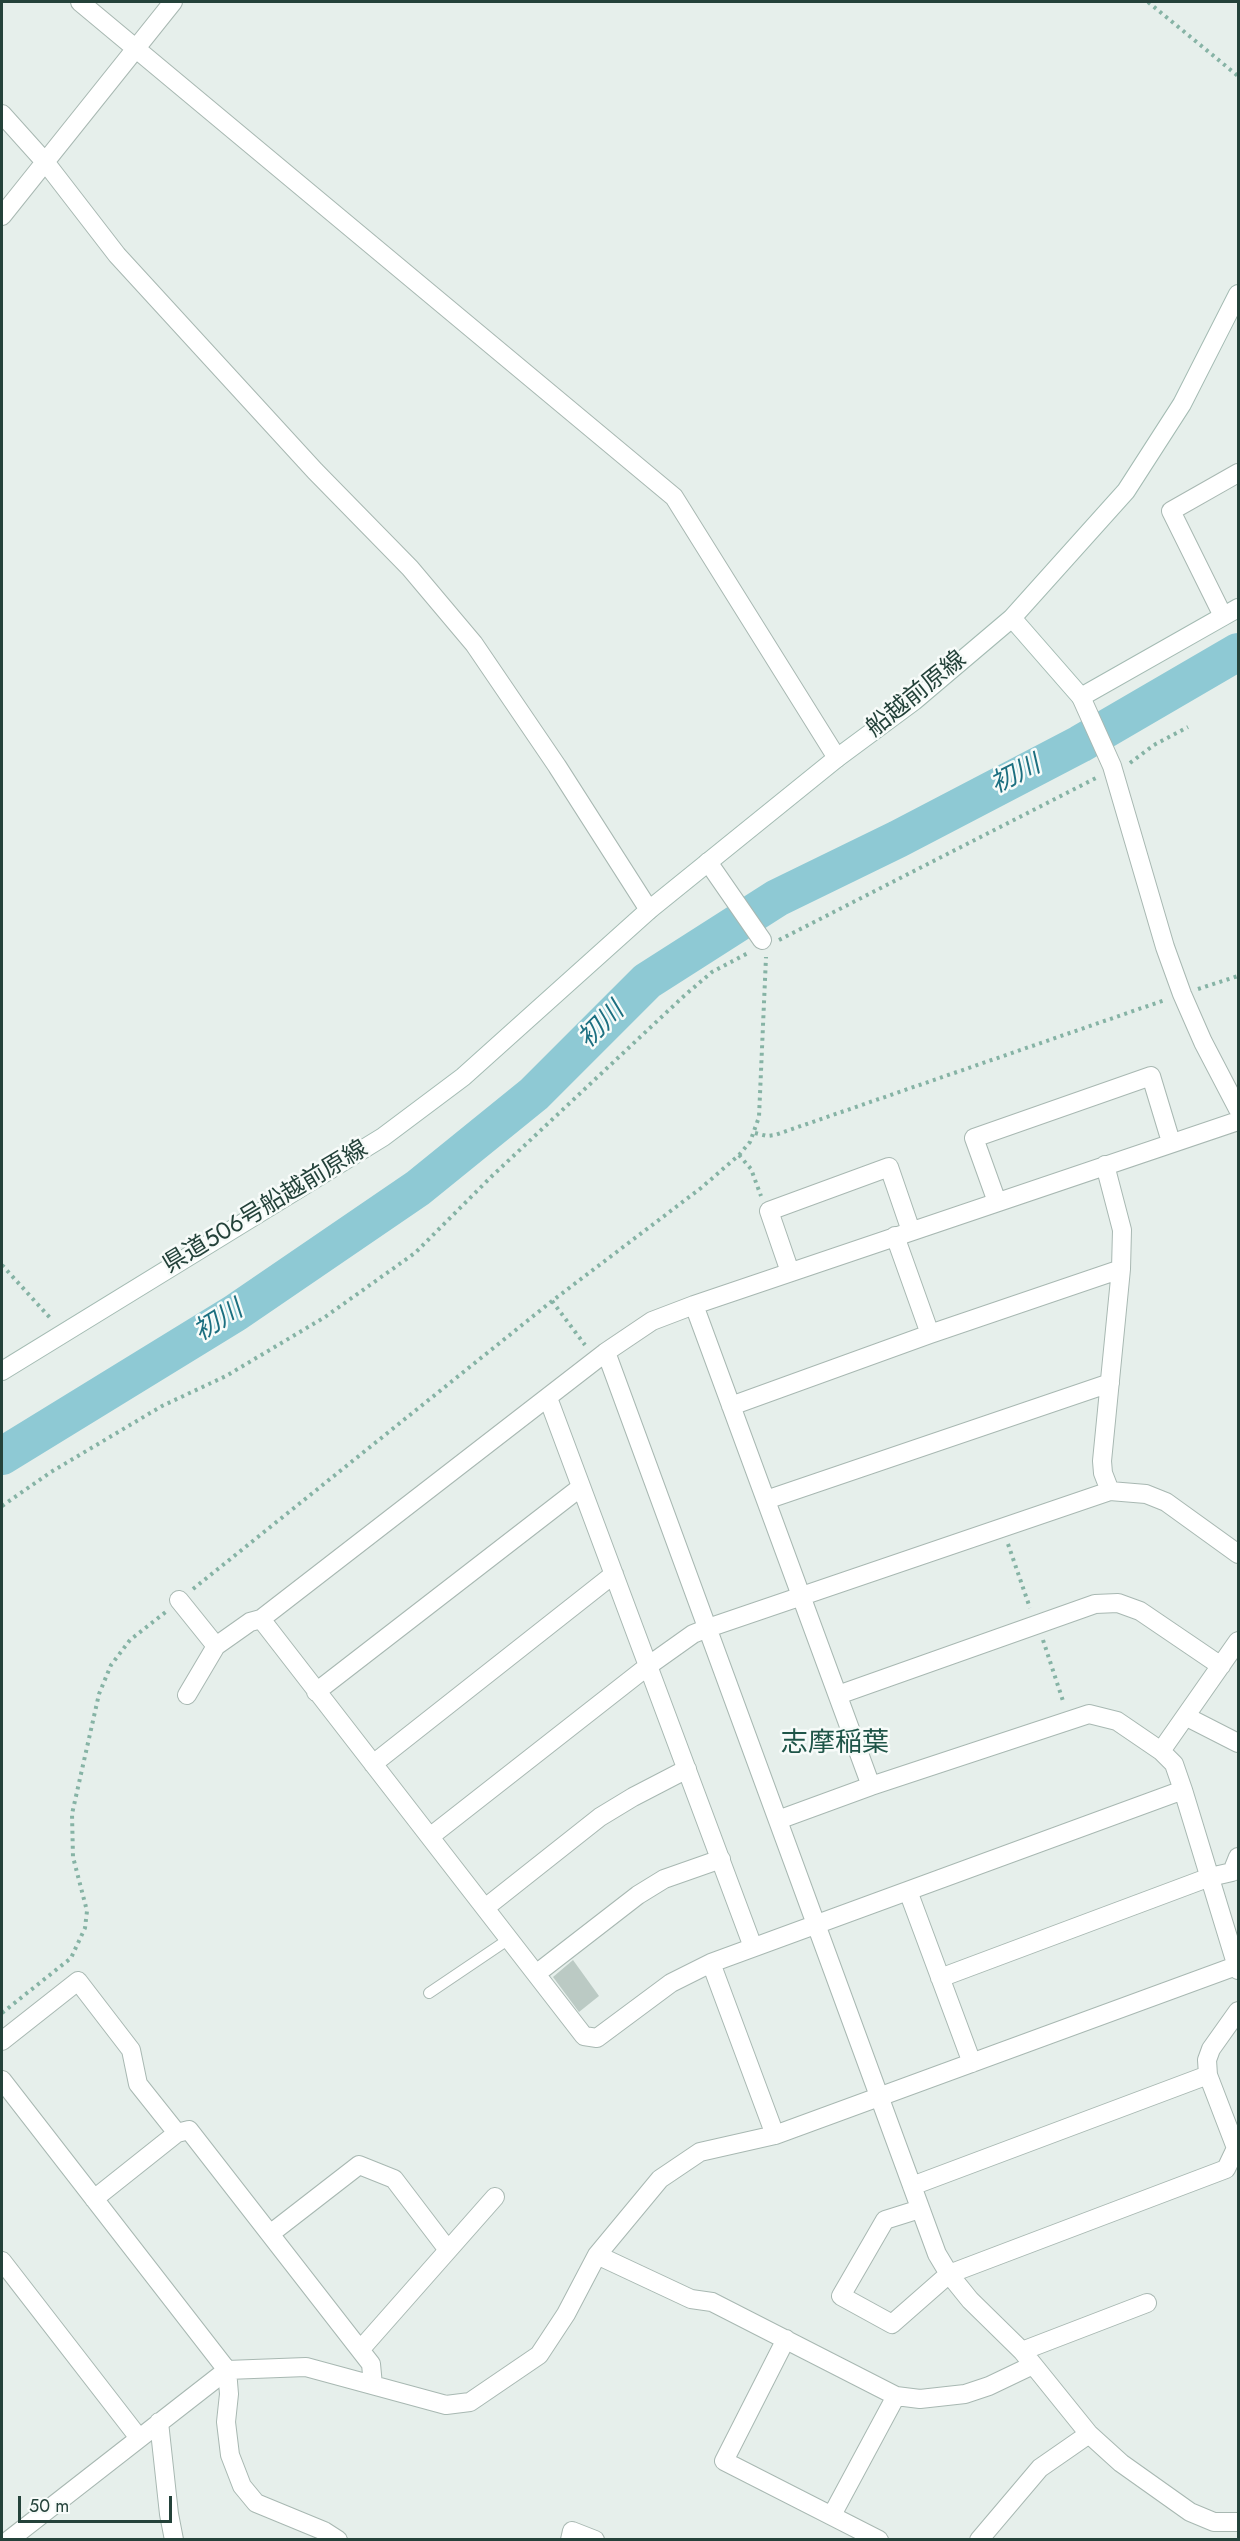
<!DOCTYPE html>
<meta charset="utf-8">
<style>
body{margin:0}
#map{position:relative;width:1240px;height:2541px;overflow:hidden;background:#e6efeb;font-family:Jost,sans-serif}
canvas{display:block}
.frame{position:absolute;inset:0;border:3px solid #24423a;pointer-events:none}
.scale{position:absolute;left:18px;top:2496px;width:154px;height:27px;box-sizing:border-box;border:3px solid #24423a;border-top:0;padding-left:8px;font-size:18px;line-height:21px;white-space:nowrap;color:#24423a;-webkit-text-stroke:4px #f7fbf9;paint-order:stroke}
</style>
<div id="map">
<canvas width="1240" height="2541"></canvas>
<div class="frame"></div>
<div class="scale">50 m</div>
</div>
<script>
const ctx = document.querySelector('canvas').getContext('2d');
ctx.lineJoin = 'round';
function shape(rows) {
  const path = new Path2D();
  for (const r of rows) {
    path.moveTo(r[0], r[1]);
    for (let i = 2; i < r.length; i += 2) path.lineTo(r[i], r[i + 1]);
  }
  return path;
}
function trace(path, color, width, dash) {
  ctx.strokeStyle = color;
  ctx.lineWidth = width;
  ctx.lineCap = dash ? 'butt' : 'round';
  ctx.setLineDash(dash || []);
  ctx.stroke(path);
}
function paint(path, color) {
  ctx.fillStyle = color;
  ctx.fill(path, 'evenodd');
}
function write(font, color, halo, rows, align = 'center') {
  ctx.font = font + ' Jost,"Noto Sans JP",sans-serif';
  ctx.lineWidth = 5;
  ctx.setLineDash([]);
  ctx.textBaseline = 'middle';
  ctx.strokeStyle = halo;
  ctx.fillStyle = color;
  for (const [text, x, y, turn = 0] of rows) {
    ctx.save();
    ctx.translate(x, y);
    ctx.rotate((+turn || 0) * Math.PI / 180);
    ctx.textAlign = isNaN(turn) ? turn : align;
    if (halo) ctx.strokeText(text, 0, 0);
    ctx.fillText(text, 0, 0);
    ctx.restore();
  }
}
trace(shape([
 [2,1456,235,1313,418,1188,534,1094,647,981,777,898,898,839,1080,744,1238,652]
]), '#8ec9d4', 38);
paint(shape([
 [573,1960,599,1996,579,2012,553,1977]
]), '#bbcac4');
const lane = shape([
 [429,1993,509,1939]
]);
const street = shape([
 [80,2,674,497,837,758],
 [2,114,46,163,117,255,315,471,410,568,474,644,557,766,649,910],
 [2,216,173,2],
 [1223,616,1171,511,1238,473],
 [1081,697,1112,766,1165,947,1182,994,1203,1042,1238,1109],
 [708,862,762,940],
 [1105,1165,1122,1230,1121,1269,1102,1461,1103,1473,1110,1491],
 [997,1202,974,1138,1151,1076,1171,1142],
 [895,1236,930,1334],
 [790,1272,769,1211,889,1167,911,1231],
 [694,1305,871,1786],
 [606,1352,937,2254,949,2274,970,2300,1022,2351,1089,2434,1121,2463,1190,2512,1214,2522,1238,2522],
 [548,1398,753,1947],
 [731,1406,930,1334,1121,1269],
 [766,1500,1110,1383],
 [179,1600,216,1646,250,1622,261,1619],
 [1238,1641,1161,1751,1174,1764,1183,1790,1238,1970],
 [316,1692,581,1487],
 [187,1695,216,1646],
 [838,1695,1095,1604,1118,1603,1140,1611,1221,1666],
 [1187,1717,1238,1743],
 [373,1764,614,1574],
 [1183,1790,711,1963,671,1983,597,2038,584,2036,261,1619,606,1352,652,1321,694,1305,1238,1121],
 [778,1820,871,1786,1089,1714,1117,1721,1161,1751],
 [431,1836,648,1666,693,1634,708,1628,1110,1491,1146,1494,1166,1502,1238,1554],
 [908,1891,972,2063],
 [485,1908,600,1817,633,1797,687,1769],
 [711,1963,775,2135],
 [536,1974,638,1895,664,1879,721,1859],
 [940,1978,1210,1877,1232,1872,1238,1857],
 [2,2041,78,1981,131,2050,138,2084,177,2133],
 [2,2080,227,2370,229,2394,226,2422,230,2455,242,2486,256,2503,324,2531,338,2540],
 [912,2186,1208,2075],
 [94,2199,177,2133,189,2130,371,2364,373,2385],
 [920,2209,885,2220,841,2296,892,2324,949,2274,1226,2169,1236,2148,1208,2075,1207,2060,1211,2049,1238,2011],
 [270,2234,359,2165,394,2179,448,2250],
 [597,2255,691,2299,712,2302,896,2396,920,2399,965,2394,989,2386,1033,2365],
 [2,2261,139,2438],
 [786,2339,724,2461,879,2540],
 [360,2350,495,2197],
 [1022,2351,1147,2303],
 [159,2422,169,2514,174,2540],
 [832,2515,896,2396],
 [9,2540,227,2370,306,2367,446,2405,470,2402,539,2355,566,2314,597,2255,660,2179,700,2152,775,2135,1236,1966],
 [570,2540,572,2531,595,2540],
 [979,2540,1040,2468,1089,2434]
]);
const secondary = shape([
 [1012,618,1081,697,1238,608],
 [2,1371,383,1137,463,1077,649,910,837,758,914,701,1012,618,1126,491,1182,404,1238,294]
]);
trace(lane, '#a8b8b2', 12);
trace(street, '#a8b8b2', 20);
trace(secondary, '#a4bbb3', 20);
trace(shape([
 [1148,2,1238,76],
 [1130,763,1154,745,1188,727],
 [779,940,1096,778],
 [1198,989,1238,976],
 [755,1133,767,1136,775,1135,1165,1000],
 [739,1155,751,1169,761,1196],
 [2,1265,52,1320],
 [552,1301,585,1345],
 [2,1506,51,1472,162,1406,226,1376,325,1317,415,1253,492,1176,685,995,712,972,750,952],
 [1008,1544,1030,1608],
 [193,1589,552,1301,701,1188,739,1155,750,1142,759,1117,766,957],
 [1043,1640,1064,1704],
 [2,2013,71,1958,85,1928,87,1911,73,1857,72,1814,99,1694,111,1665,130,1640,167,1611]
]), '#86b3a5', 4, [3, 4.5]);
trace(lane, '#fff', 10);
trace(street, '#fff', 18);
trace(secondary, '#fff', 18);
write('24px', '#24423a', '#f7fbf9', [
 ["船越前原線",917,695,-39],
 ["県道506号船越前原線",266,1208,-31]
]);
write('italic 26px', '#1c6f80', '#f7fbf9', [
 ["初川",1016,776,-27],
 ["初川",602,1026,-45],
 ["初川",219,1322,-32]
]);
write('27px', '#1f5548', '#f7fbf9', [
 ["志摩稲葉",835,1744]
]);
</script>
